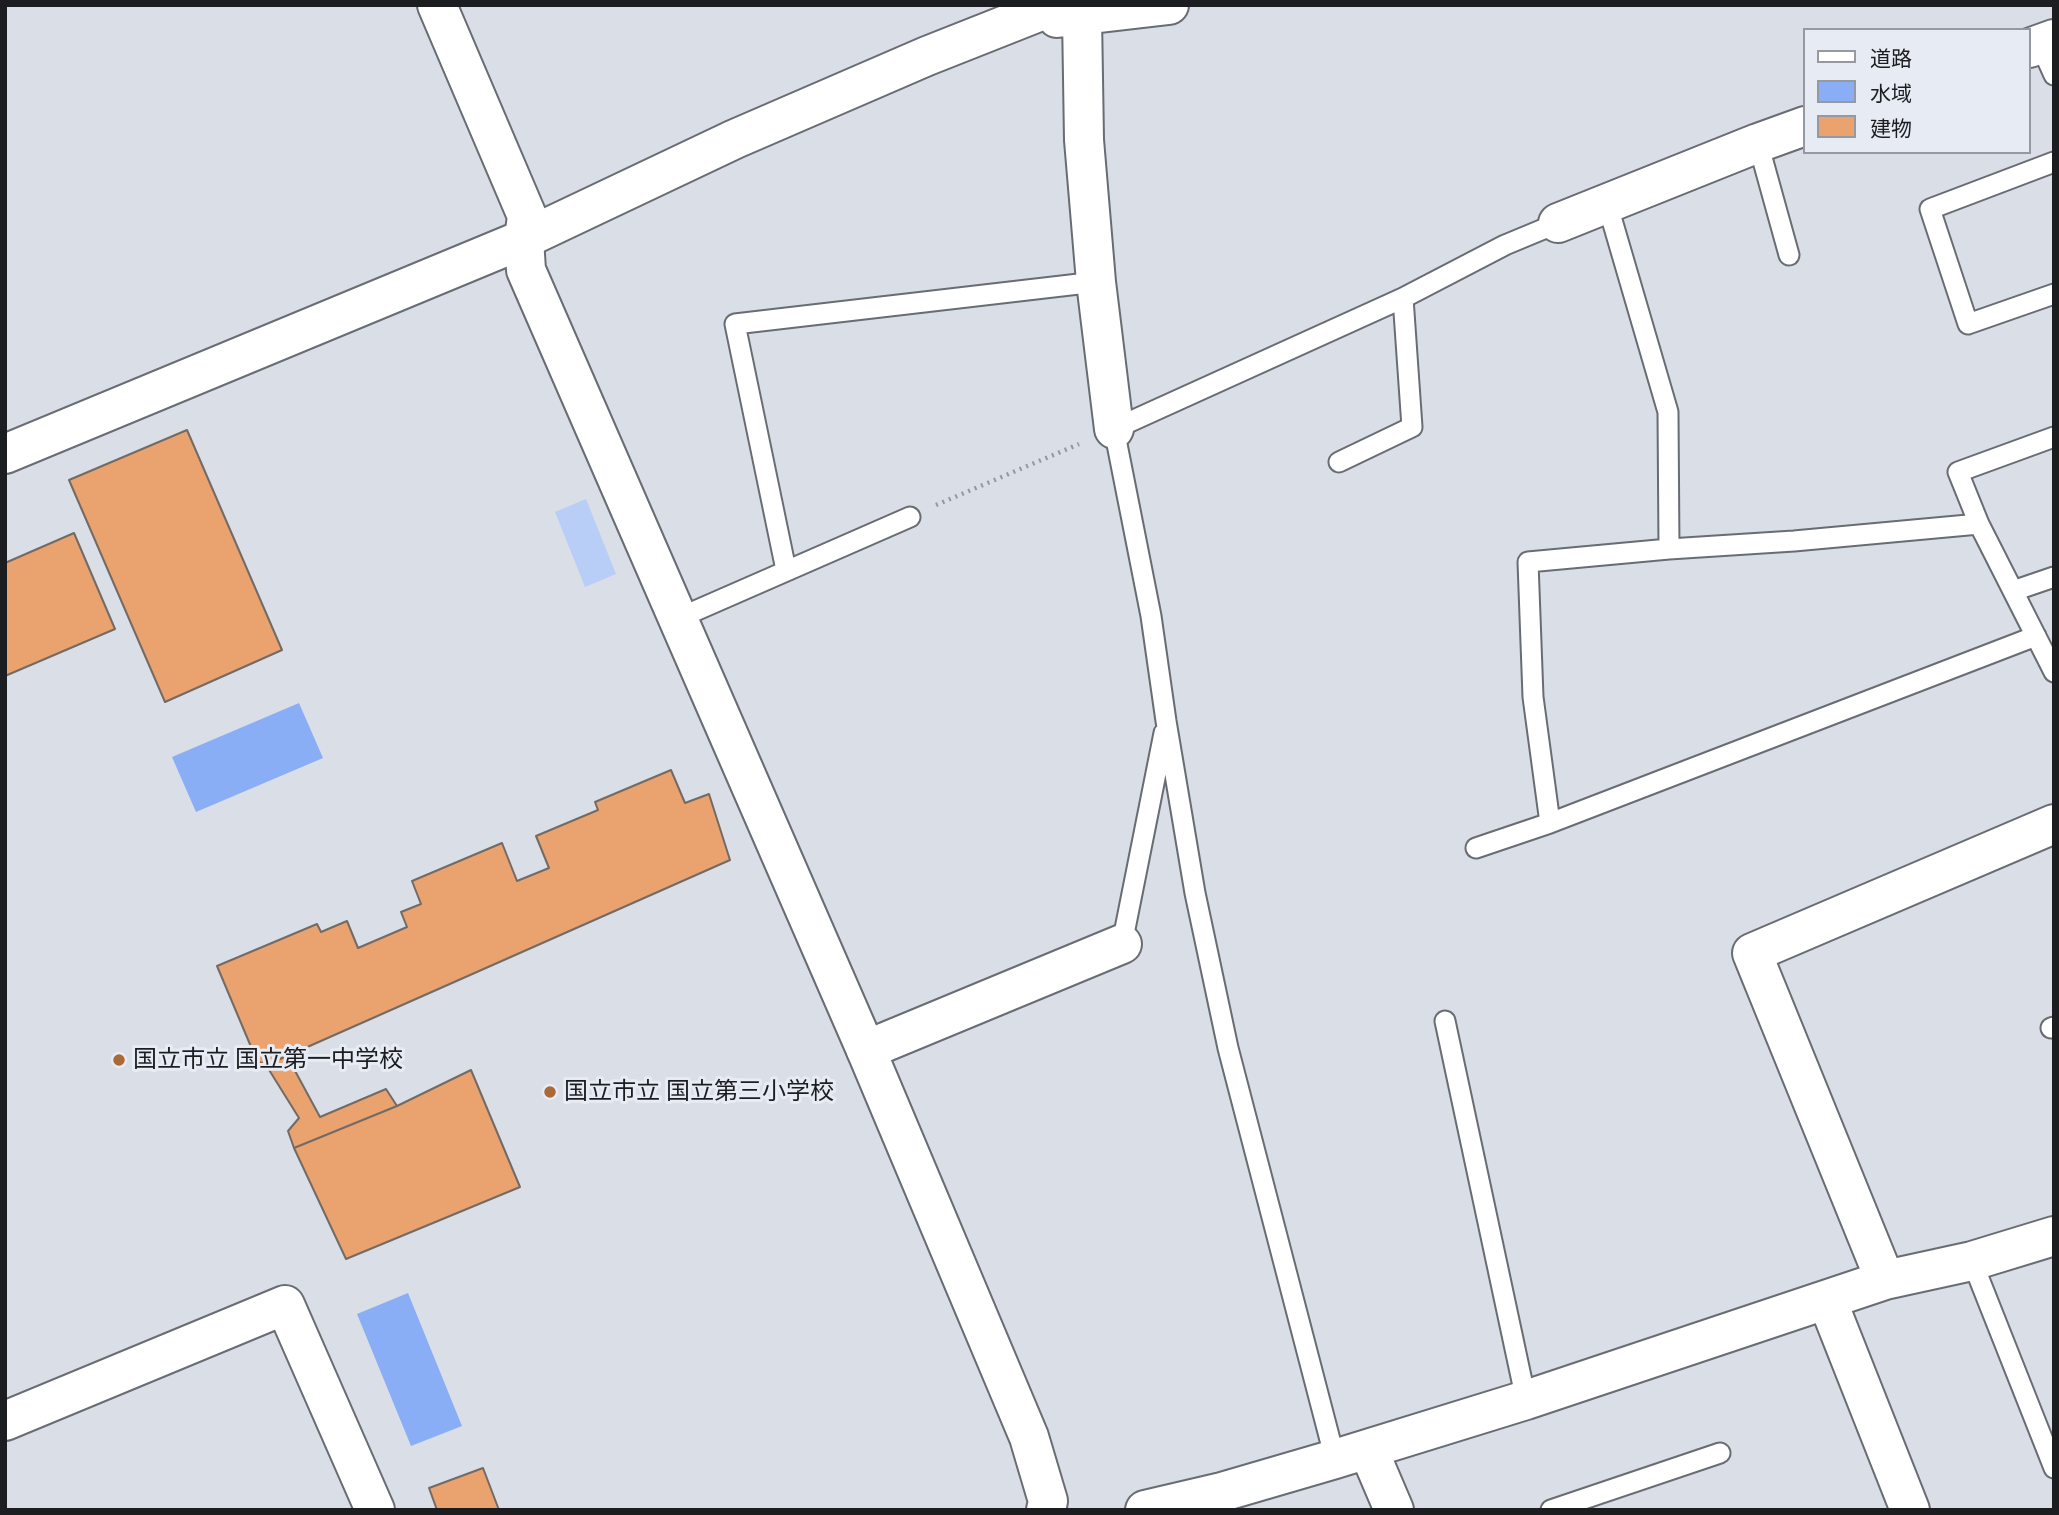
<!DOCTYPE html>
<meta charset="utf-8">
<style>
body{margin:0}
#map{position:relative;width:2059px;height:1515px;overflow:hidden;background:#dadee7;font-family:"Roboto Serif","Noto Sans JP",serif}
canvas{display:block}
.frame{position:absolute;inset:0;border:7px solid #1c1d20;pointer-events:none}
.legend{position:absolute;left:1803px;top:28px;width:228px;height:126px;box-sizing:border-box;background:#e7ecf4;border:2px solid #96999f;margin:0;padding:9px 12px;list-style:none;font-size:21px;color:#1c1d20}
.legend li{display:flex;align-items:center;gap:14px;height:35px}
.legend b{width:35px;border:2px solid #96999f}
</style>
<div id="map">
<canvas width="2059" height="1515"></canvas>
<div class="frame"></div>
<ul class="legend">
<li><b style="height:9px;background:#fff"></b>道路</li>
<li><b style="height:19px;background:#8aaef5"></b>水域</li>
<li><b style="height:19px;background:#eaa26e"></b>建物</li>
</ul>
</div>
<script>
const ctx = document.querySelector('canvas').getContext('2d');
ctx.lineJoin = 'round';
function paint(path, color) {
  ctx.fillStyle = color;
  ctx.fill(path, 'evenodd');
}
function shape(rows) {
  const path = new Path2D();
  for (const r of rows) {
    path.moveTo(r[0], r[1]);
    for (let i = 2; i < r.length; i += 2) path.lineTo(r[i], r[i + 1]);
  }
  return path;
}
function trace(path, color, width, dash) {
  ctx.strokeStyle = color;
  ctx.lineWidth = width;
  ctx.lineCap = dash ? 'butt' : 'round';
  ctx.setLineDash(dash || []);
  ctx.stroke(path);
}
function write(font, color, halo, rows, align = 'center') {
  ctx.font = font + ' "Roboto Serif","Noto Sans JP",serif';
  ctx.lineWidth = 6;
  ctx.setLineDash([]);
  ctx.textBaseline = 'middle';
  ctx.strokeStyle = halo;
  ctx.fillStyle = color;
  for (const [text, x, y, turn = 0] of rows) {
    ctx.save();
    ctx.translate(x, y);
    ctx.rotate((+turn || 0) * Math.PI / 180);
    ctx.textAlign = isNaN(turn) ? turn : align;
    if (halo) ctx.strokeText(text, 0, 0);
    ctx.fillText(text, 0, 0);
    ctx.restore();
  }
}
paint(shape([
 [586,499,616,574,585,587,555,512]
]), '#b8cef7');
paint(shape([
 [299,703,323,758,196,812,172,757],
 [408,1293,462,1426,411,1446,357,1314]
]), '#8aaef5');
const building = shape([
 [187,430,282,650,165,702,69,480,187,430],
 [74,533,115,629,5,676,5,563,74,533],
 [671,770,685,803,709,794,730,860,287,1056,266,1065,257,1061,217,966,317,924,321,932,347,921,358,948,407,927,401,912,421,904,412,881,502,843,517,881,549,868,536,836,598,810,595,802,671,770],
 [287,1056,320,1117,386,1089,397,1106,294,1148,288,1131,299,1118,266,1065,287,1056],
 [471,1070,520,1187,346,1259,294,1148,397,1106,471,1070],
 [483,1468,499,1510,437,1510,429,1488,483,1468]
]);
paint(building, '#eaa26e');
trace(building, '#726a65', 2);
const lane = shape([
 [2040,44,2054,75],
 [1758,143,1789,255],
 [2054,162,1930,209,1968,324,2054,294],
 [1607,203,1668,412,1669,549],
 [2054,437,1958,472,1979,524,2054,672],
 [1339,462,1412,427,1403,298],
 [786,570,735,324,1096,282],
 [2013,591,2054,577],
 [679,618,910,517],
 [1550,823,1533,697,1528,562,1669,549,1794,541,1979,524],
 [1476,848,1550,823,2036,636],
 [1122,944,1164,733],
 [1445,1021,1526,1400],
 [2051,1028,2054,1027],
 [1972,1261,2054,1468],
 [1335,1459,1228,1048,1195,893,1166,721,1151,616,1114,429,1403,298,1505,245,1558,223],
 [1551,1510,1720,1453]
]);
const street = shape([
 [437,5,527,216,524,239],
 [1082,16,1084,140,1096,282,1114,429],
 [1057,18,1169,5],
 [2029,48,2054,39],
 [1558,223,1758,143,1805,126],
 [5,454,524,239,735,139,927,56,1056,5],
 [866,1050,1122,944],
 [1885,1280,1752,953,2054,824],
 [1827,1300,1910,1510],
 [5,1421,285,1305,375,1510],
 [1368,1449,1394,1510],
 [1145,1510,1222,1492,1335,1459,1526,1400,1885,1280,1972,1261,2054,1236]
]);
const secondary = shape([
 [524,239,526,270,866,1050,1029,1437,1048,1501,1046,1510]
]);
trace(lane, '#686c73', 23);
trace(street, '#686c73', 42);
trace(secondary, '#686c73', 42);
trace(shape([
 [936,505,1079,444]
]), '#94979e', 4.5, [2, 5]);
trace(lane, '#fff', 19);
trace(street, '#fff', 38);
trace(secondary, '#fff', 38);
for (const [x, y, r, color] of [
 [119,1060,7,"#ab6936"],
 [550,1092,7,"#ab6936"]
]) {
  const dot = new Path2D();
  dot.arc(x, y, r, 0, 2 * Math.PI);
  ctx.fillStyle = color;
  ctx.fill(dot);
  trace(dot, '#e7ecf4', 2.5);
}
write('24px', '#1c1d20', '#e7ecf4', [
 ["国立市立 国立第一中学校",133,1060],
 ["国立市立 国立第三小学校",564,1092]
], 'left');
</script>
